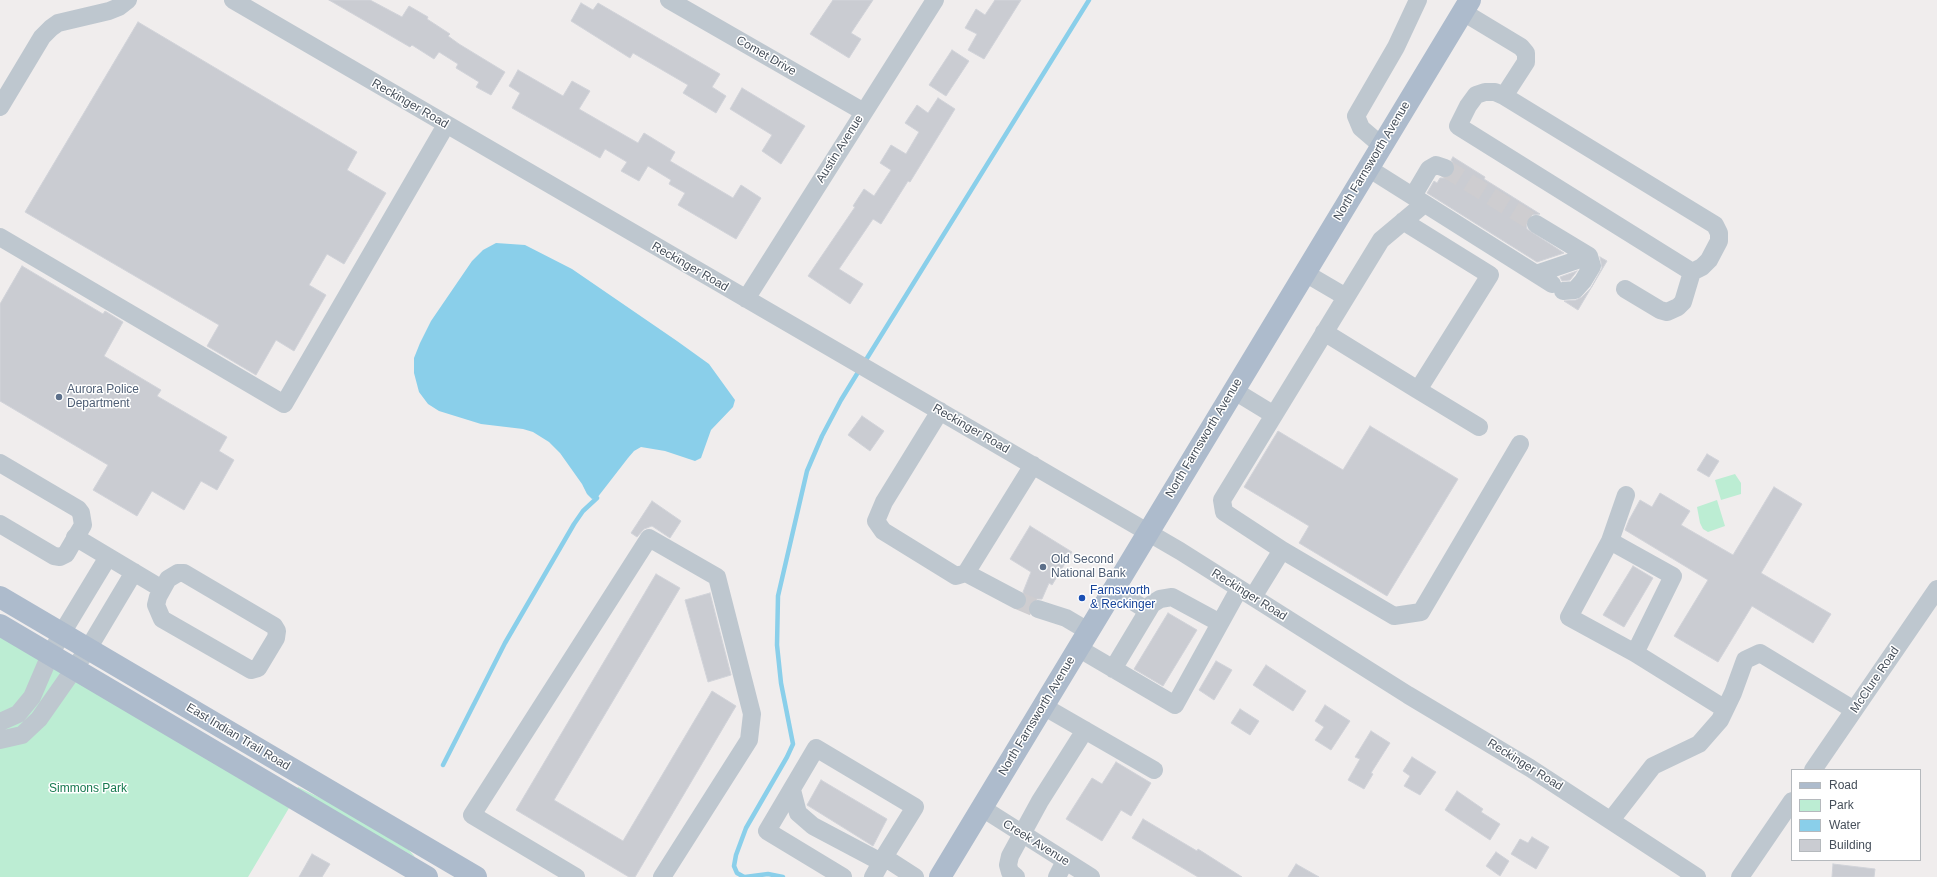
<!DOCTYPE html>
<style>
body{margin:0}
#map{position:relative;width:1937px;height:877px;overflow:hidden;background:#f0eded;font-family:Helvetica,sans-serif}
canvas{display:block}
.legend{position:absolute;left:1791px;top:769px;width:130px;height:92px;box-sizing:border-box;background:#fff;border:1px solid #b5b9bd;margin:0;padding:5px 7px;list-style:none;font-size:12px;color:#464f5a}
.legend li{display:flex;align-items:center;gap:8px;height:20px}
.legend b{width:20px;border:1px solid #b5b9bd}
</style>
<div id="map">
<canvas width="1937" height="877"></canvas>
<ul class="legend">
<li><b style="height:5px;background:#adbbcc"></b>Road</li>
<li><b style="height:11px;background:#bcedd3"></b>Park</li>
<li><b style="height:11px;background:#8acfea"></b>Water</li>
<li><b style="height:11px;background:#caccd2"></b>Building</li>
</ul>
</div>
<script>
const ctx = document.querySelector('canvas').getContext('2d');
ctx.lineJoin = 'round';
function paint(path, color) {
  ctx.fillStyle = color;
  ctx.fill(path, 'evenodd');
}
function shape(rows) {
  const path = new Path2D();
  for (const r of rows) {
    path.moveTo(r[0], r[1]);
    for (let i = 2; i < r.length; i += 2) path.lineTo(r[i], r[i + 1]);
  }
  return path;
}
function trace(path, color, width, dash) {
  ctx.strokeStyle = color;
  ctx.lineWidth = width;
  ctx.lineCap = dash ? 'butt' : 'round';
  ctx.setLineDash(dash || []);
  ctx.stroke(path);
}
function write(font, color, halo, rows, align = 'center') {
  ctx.font = font + ' Helvetica,sans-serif';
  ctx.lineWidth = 3;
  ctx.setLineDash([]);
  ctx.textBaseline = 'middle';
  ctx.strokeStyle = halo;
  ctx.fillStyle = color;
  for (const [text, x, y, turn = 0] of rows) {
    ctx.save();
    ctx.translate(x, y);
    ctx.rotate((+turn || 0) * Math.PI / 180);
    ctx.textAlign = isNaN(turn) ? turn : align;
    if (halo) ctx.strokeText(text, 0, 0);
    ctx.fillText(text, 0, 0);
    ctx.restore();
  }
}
paint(shape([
 [1735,474,1741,483,1741,494,1721,500,1715,480],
 [1717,500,1725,526,1708,532,1703,529,1700,523,1697,507],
 [0,635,289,808,248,877,0,877],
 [298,787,333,804,409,850,415,857,296,790]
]), '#bcedd3');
paint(shape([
 [496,243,525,245,572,269,677,341,709,364,735,400,733,407,711,430,701,458,695,461,665,451,641,447,634,451,628,458,597,498,592,499,587,494,582,484,560,453,549,442,533,432,523,429,481,424,439,411,428,404,419,392,414,373,414,358,420,343,431,321,472,261,483,250]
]), '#8acfea');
trace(shape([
 [864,363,1089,0],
 [443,765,505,643,574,524,583,511,597,498],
 [744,877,737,873,734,866,736,855,746,828,787,757,793,744,781,683,777,645,778,596,807,471,822,436,841,400,860,369],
 [745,877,768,874,783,877]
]), '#8acfea', 4.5);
const building = shape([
 [329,0,370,0,402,17,409,6,428,17,427,19,450,34,448,36,459,44,505,72,491,95,476,87,479,82,456,68,458,64,439,52,434,59,412,45,410,47,329,0],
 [833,0,873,0,851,33,861,39,849,58,810,34,833,0],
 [995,0,1021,0,984,59,968,50,977,34,965,28,976,9,985,15,995,0],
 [581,3,593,10,598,3,720,74,712,87,726,96,716,113,683,93,688,85,633,53,630,58,571,21,581,3],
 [138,22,357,152,347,170,386,193,344,264,327,254,309,285,326,295,294,351,276,340,256,375,207,346,219,325,25,212,138,22],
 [952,50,969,61,946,96,929,85,952,50],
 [518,70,563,96,572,81,590,91,579,109,638,143,644,133,675,152,670,161,733,198,741,185,761,198,736,239,678,205,685,193,669,184,671,180,648,166,639,181,621,171,627,162,605,149,600,158,512,108,520,93,509,86,518,70],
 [742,88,805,126,781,164,762,151,772,135,730,109,742,88],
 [938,98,955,109,910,182,908,181,881,224,873,219,839,269,863,284,850,304,808,276,855,207,853,206,864,189,874,196,891,170,880,163,891,145,906,154,919,132,905,123,917,105,928,113,938,98],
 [1453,157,1485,177,1484,179,1540,214,1531,215,1527,218,1526,223,1527,229,1564,253,1537,262,1427,193,1434,181,1437,183,1440,178,1447,178,1452,176,1455,166,1451,160,1453,157],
 [1600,257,1607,261,1578,310,1564,301,1576,300,1582,297,1591,288,1602,268,1600,257],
 [22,266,103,314,105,311,123,322,104,356,161,390,157,396,227,437,219,451,234,460,217,490,201,481,184,510,152,491,137,516,93,490,108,465,0,401,0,304,22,266],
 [1577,271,1570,280,1562,281,1560,277,1577,271],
 [862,416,884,431,870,451,848,435,862,416],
 [1370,426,1458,479,1387,596,1299,543,1309,526,1244,487,1278,431,1343,470,1370,426],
 [1707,454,1719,461,1709,477,1697,470,1707,454],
 [1774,487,1802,504,1761,573,1831,614,1813,643,1752,606,1718,662,1674,636,1708,580,1625,530,1629,520,1640,500,1652,507,1660,493,1690,511,1681,525,1733,555,1774,487],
 [652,501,681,521,670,538,652,526,644,529,637,537,631,533,652,501],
 [1030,526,1072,552,1052,585,1049,583,1042,599,1036,599,1031,601,1028,609,1024,608,1027,599,1023,592,1031,572,1010,559,1030,526],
 [1633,566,1653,578,1624,627,1603,615,1633,566],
 [656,574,680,588,554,800,623,841,712,691,736,706,635,877,629,877,516,810,656,574],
 [710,593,731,675,708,682,685,600,710,593],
 [1168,613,1197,630,1163,686,1134,669,1168,613],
 [1216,661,1232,670,1214,700,1199,690,1216,661],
 [1266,665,1306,691,1293,711,1253,685,1266,665],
 [1325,705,1350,721,1331,750,1315,740,1324,727,1315,721,1325,705],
 [1240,709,1259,721,1250,735,1231,723,1240,709],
 [1371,731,1390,743,1371,773,1373,774,1364,789,1348,780,1360,759,1355,757,1371,731],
 [1412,757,1436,772,1420,795,1404,786,1410,776,1403,771,1412,757],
 [1116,762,1151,783,1131,816,1121,810,1102,841,1066,819,1092,778,1102,784,1116,762],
 [821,780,887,819,873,846,807,805,821,780],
 [1457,791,1483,809,1481,812,1500,824,1490,840,1445,810,1457,791],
 [1143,819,1197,851,1198,849,1242,877,1198,877,1132,838,1143,819],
 [1532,837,1549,847,1536,869,1511,854,1520,839,1528,843,1532,837],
 [1496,852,1509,861,1500,876,1486,866,1496,852],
 [312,854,330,864,322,877,299,877,312,854],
 [1296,864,1319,877,1288,877,1296,864],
 [1833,864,1875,869,1874,877,1832,877,1833,864]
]);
paint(building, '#caccd2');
trace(building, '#d1d3d9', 1);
trace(shape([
 [1445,168,1536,224],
 [1017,600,1038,609]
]), '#cecdd0', 18, [18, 9]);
trace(shape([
 [233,0,1180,551,1408,695,1530,768,1697,877],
 [669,0,864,112],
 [1463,12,1521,47,1526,53,1526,62,1504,96,1715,225,1719,233,1719,241,1709,260,1702,267,1692,272,1458,126,1468,106,1476,95,1485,92,1495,92,1504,96],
 [0,107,42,37,51,28,58,23,109,11,119,7,128,0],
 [1382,146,1361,128,1356,116,1396,47,1418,0],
 [1368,168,1552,284],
 [1413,196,1429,169,1436,165,1445,168],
 [1403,221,1490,275,1418,390,1479,427],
 [1536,224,1589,256,1592,266,1583,281,1575,290,1563,291],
 [0,237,284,404,446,125],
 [1305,273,1346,297],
 [1536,274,1589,256],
 [1625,289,1660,310,1667,312,1678,307,1683,302,1692,272],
 [746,299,935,0],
 [1324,332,1418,390],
 [1233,390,1274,415],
 [940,411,884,502,876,521,883,531,956,576,966,573,1033,465],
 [0,463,78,509,81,513,83,525,66,554,60,557,54,556,0,524],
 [75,537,162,589],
 [1610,541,1626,495],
 [1282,550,1224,512,1222,500,1381,240,1424,204],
 [178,573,184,573,274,626,277,631,276,638,258,668,251,670,162,619,156,605,158,597,168,579,178,573],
 [966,573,1017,600],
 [1113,589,1148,611],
 [1253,597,1282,550,1394,616,1421,612,1520,444],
 [1038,609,1066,618,1088,631],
 [1078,648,1175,705,1239,589],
 [1635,653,1673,576,1610,541,1569,617,1635,653,1725,709],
 [1113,669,1152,604,1160,599,1172,597,1220,623],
 [1043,706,1154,770],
 [0,722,18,714,32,697,50,655,62,633,108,557],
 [0,740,22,735,39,719,88,649,134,572],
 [1813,770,1937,589],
 [792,790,798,813,813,826,881,862],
 [982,808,1091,877],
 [1611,820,1653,766,1699,744,1720,720,1733,693,1745,660,1760,653,1854,710],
 [576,877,472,815,649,538,717,577,752,714,749,740,662,877],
 [843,877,767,831,816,748,915,807,884,857,915,877],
 [873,877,884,857],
 [1016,877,1010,872,1008,865,1010,856,1040,801,1085,730],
 [1057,877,1065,861],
 [1740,877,1792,801]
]), '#bec7cf', 18);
trace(shape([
 [0,597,476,877],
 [0,625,427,877],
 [940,877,1470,0]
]), '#adbbcc', 22);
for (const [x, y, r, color] of [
 [59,397,4,"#5c6f8a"],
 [1043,567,4,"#5c6f8a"],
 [1082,598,4,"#1a4fb4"]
]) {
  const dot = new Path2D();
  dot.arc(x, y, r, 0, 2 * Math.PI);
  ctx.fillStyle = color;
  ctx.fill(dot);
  trace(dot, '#fff', 1.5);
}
write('12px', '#464f5a', '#fff', [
 ["Comet Drive",766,56,30],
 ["Reckinger Road",410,104,30],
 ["Austin Avenue",840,149,-58],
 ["North Farnsworth Avenue",1372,161,-59],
 ["Reckinger Road",690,267,30],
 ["Reckinger Road",971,429,30],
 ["North Farnsworth Avenue",1204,438,-59],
 ["Reckinger Road",1249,595,32],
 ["McClure Road",1875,680,-56],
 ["North Farnsworth Avenue",1037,716,-59],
 ["East Indian Trail Road",238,737,31],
 ["Reckinger Road",1525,765,32],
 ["Creek Avenue",1036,843,32]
]);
write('12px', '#4e5e75', '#fff', [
 ["Aurora Police",67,390],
 ["Department",67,404],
 ["Old Second",1051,560],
 ["National Bank",1051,574]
], 'left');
write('12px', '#164399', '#fff', [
 ["Farnsworth",1090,591],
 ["& Reckinger",1090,605]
], 'left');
write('12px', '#187a50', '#fff', [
 ["Simmons Park",88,789]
]);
</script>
